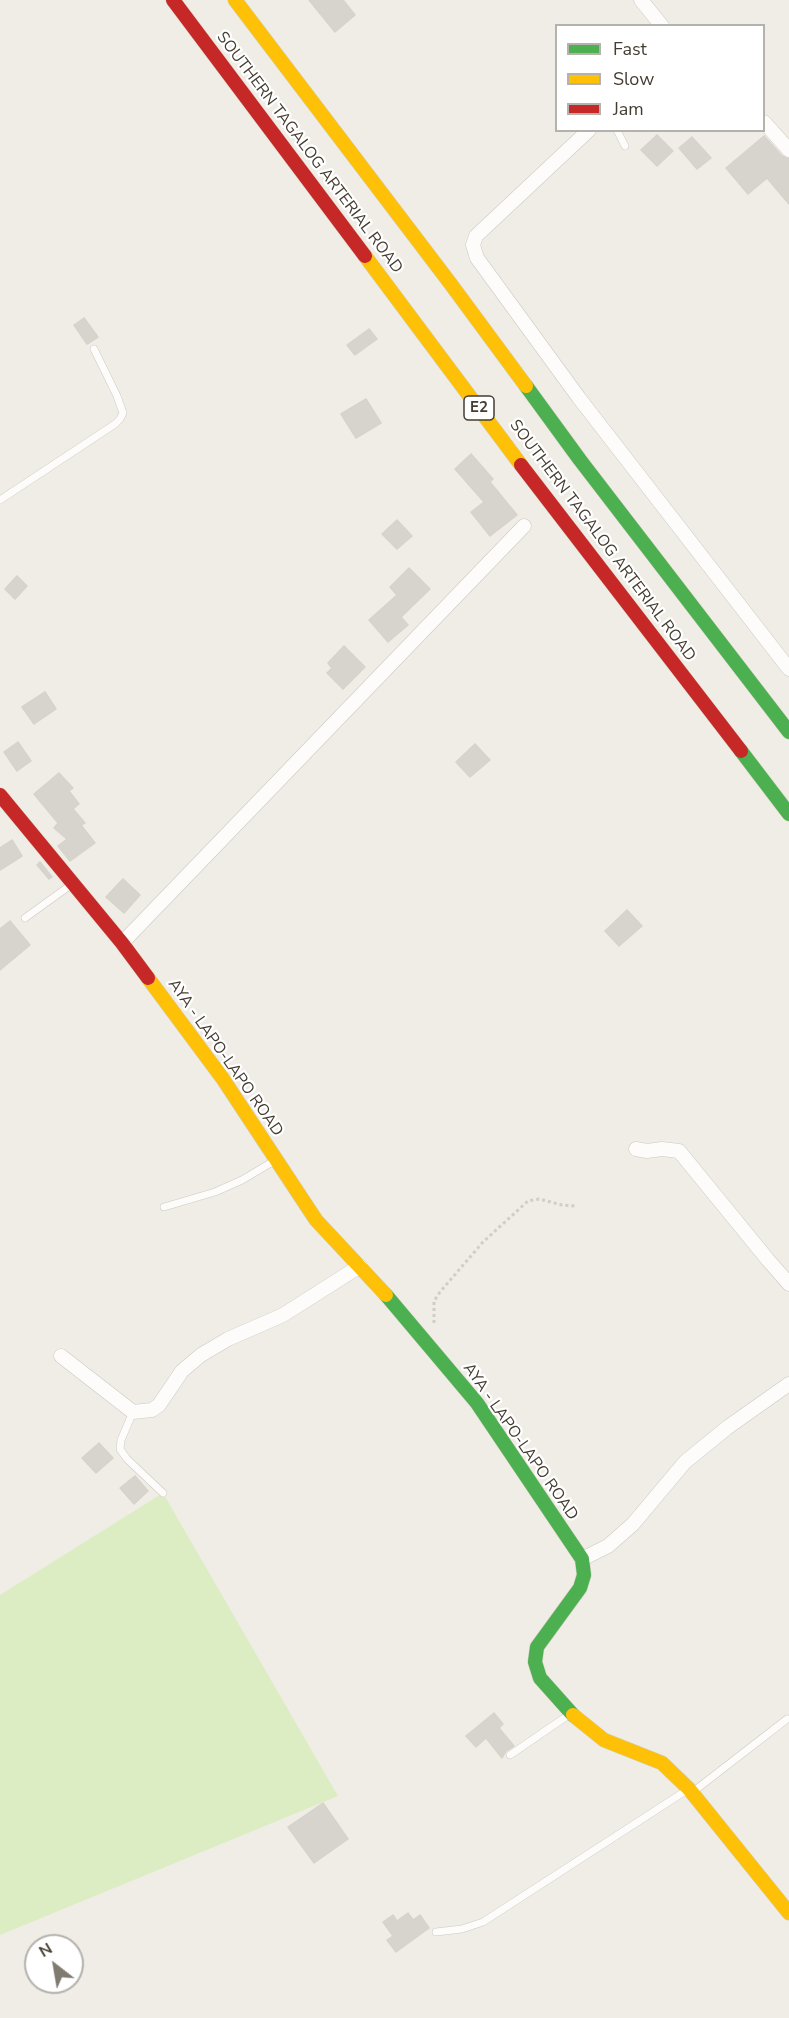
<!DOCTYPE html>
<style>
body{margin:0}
#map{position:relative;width:789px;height:2018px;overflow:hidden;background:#efede6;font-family:"Nunito Sans",sans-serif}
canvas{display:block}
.legend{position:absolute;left:555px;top:24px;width:210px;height:108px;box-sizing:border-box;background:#fff;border:2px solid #b5b1ad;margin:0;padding:8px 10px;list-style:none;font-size:18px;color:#453d32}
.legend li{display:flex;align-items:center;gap:12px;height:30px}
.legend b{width:30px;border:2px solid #b5b1ad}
.north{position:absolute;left:24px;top:1934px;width:60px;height:60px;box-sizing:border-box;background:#fff;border:2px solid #b5b1ad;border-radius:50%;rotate:329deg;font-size:16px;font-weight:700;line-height:24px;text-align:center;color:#453d32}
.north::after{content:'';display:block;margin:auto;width:21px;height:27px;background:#807b71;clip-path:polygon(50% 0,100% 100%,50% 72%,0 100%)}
</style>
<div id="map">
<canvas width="789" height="2018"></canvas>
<ul class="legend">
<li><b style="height:8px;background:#4caf50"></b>Fast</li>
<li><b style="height:8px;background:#ffc107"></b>Slow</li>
<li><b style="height:8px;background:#c62828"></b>Jam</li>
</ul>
<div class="north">N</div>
</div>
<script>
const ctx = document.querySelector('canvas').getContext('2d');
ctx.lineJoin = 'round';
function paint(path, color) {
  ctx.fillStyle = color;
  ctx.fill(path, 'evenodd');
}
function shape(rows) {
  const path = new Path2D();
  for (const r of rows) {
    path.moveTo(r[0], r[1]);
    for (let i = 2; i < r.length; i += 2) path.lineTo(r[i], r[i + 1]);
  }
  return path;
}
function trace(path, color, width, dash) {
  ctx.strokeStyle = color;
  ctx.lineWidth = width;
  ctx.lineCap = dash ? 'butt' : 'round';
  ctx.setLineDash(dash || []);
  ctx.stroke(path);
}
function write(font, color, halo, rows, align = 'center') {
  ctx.font = font + ' "Nunito Sans",sans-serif';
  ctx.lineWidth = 4.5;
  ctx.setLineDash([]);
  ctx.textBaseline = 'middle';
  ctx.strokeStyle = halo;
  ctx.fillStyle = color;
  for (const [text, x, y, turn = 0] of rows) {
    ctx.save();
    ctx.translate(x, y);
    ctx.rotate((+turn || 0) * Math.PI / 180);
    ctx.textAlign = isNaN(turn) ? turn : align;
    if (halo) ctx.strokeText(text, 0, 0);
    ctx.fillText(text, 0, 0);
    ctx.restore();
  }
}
paint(shape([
 [163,1493,338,1796,0,1935,0,1595]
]), '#dcedc3');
const building = shape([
 [309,0,343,0,355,15,335,32,309,0],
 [657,135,673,151,657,166,641,150,657,135],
 [764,136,782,156,789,159,789,204,767,178,748,194,726,168,764,136],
 [692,137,711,158,697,169,679,148,692,137],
 [84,318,98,337,87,344,74,325,84,318],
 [369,329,377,339,355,355,347,345,369,329],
 [366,399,381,423,356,438,341,414,366,399],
 [471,454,493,479,490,482,517,515,490,536,471,512,484,502,455,469,471,454],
 [397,520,412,536,397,549,382,534,397,520],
 [409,568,430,589,401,617,408,625,388,642,369,620,397,595,390,587,409,568],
 [17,576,27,586,15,599,5,589,17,576],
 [344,646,365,667,343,689,327,673,332,668,328,663,344,646],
 [45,692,56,709,34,724,22,707,45,692],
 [18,742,31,761,17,771,4,752,18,742],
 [475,744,490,760,470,777,456,762,475,744],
 [59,773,73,788,69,791,79,804,73,809,85,823,81,825,95,843,70,861,58,846,67,839,54,828,58,823,34,794,59,773],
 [12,840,22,856,0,870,0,848,12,840],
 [40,862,52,877,49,879,37,865,40,862],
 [123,879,140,895,124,913,106,897,123,879],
 [627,910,642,926,619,946,605,931,627,910],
 [10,921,30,945,0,970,0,929,10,921],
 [99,1443,113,1458,96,1473,82,1458,99,1443],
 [135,1476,148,1491,134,1504,120,1488,135,1476],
 [494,1713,503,1724,499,1728,514,1746,506,1751,502,1758,486,1738,476,1747,466,1736,494,1713],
 [323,1803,348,1839,314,1863,288,1827,323,1803],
 [408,1913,413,1920,420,1915,429,1928,396,1952,387,1940,393,1936,383,1922,393,1915,397,1921,408,1913]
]);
paint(building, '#d7d4cd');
trace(building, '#d7d3cc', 1.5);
const lane = shape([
 [617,130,625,146],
 [0,500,115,424,120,419,123,413,117,396,94,349],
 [25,918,72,884],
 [164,1207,215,1192,242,1180,274,1161],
 [133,1412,121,1440,120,1449,127,1459,163,1493],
 [510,1755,570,1714],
 [694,1791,787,1719],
 [436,1932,462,1929,483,1922,687,1790]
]);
const street = shape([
 [641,0,662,26],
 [764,122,789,150],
 [589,130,476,236,473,245,477,258,579,398,789,669],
 [122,943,524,526],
 [636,1149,647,1151,662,1149,679,1151,768,1260,789,1284],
 [61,1356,133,1412,152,1410,159,1405,182,1371,201,1355,228,1339,283,1315,360,1266],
 [582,1559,608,1546,633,1524,685,1462,728,1427,789,1384]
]);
const fast = shape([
 [526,386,580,460,789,732],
 [741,751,789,814],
 [386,1295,477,1403,582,1559,584,1575,580,1588,537,1647,535,1662,540,1678,573,1715]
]);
const slow = shape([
 [235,0,450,283,526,386],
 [365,256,521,465],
 [148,978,223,1079,316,1220,386,1295],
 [573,1715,604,1740,662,1763,689,1789,789,1913]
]);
const jam = shape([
 [173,0,365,256],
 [521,465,741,751],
 [0,795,122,943,148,978]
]);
trace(lane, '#cbc9c2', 8);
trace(street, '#cbc9c2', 15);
trace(fast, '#d0ccbd', 15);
trace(slow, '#d0ccbd', 15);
trace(jam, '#d0ccbd', 15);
trace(shape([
 [434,1323,434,1301,440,1292,483,1242,528,1201,539,1199,562,1205,575,1206]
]), '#d1cdc8', 3, [3, 3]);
trace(lane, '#fdfcfb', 7);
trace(street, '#fdfcfb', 14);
trace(fast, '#4caf50', 14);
trace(slow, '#ffc107', 14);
trace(jam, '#c62828', 14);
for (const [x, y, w] of [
 [479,408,30]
]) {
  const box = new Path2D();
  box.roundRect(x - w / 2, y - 12, w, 24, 4.5);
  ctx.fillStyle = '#fff';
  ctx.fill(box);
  trace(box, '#453d32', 1.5);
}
write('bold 15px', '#453d32', null, [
 ["E2",479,408]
]);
write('16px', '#453d32', '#fff', [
 ["SOUTHERN TAGALOG ARTERIAL ROAD",309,153,53],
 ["SOUTHERN TAGALOG ARTERIAL ROAD",602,541,53],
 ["AYA - LAPO-LAPO ROAD",225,1058,55],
 ["AYA - LAPO-LAPO ROAD",520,1442,55]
]);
</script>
